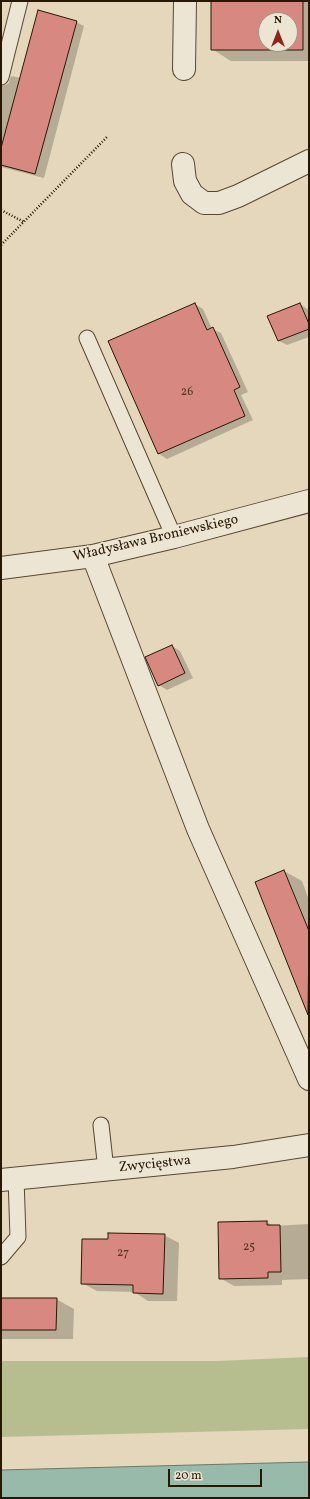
<!DOCTYPE html>
<meta charset="utf-8">
<style>
body{margin:0}
#map{position:relative;width:310px;height:1499px;overflow:hidden;background:#e4d7bc;font-family:Vollkorn,serif}
canvas{display:block}
.frame{position:absolute;inset:0;border:2px solid #281702;pointer-events:none}
.north{position:absolute;left:258px;top:12px;width:40px;height:40px;box-sizing:border-box;background:#ede5d3;border:1px solid #9e937f;border-radius:50%;rotate:0deg;font-size:11px;font-weight:700;line-height:16px;text-align:center;color:#281702}
.north::after{content:'';display:block;margin:auto;width:14px;height:18px;background:#8f2418;clip-path:polygon(50% 0,100% 100%,50% 72%,0 100%)}
.scale{position:absolute;left:168px;top:1469px;width:94px;height:18px;box-sizing:border-box;border:2px solid #281702;border-top:0;padding-left:5px;font-size:12px;line-height:14px;white-space:nowrap;color:#281702;-webkit-text-stroke:3px #ede5d3;paint-order:stroke}
</style>
<div id="map">
<canvas width="310" height="1499"></canvas>
<div class="frame"></div>
<div class="north">N</div>
<div class="scale">20 m</div>
</div>
<script>
const ctx = document.querySelector('canvas').getContext('2d');
ctx.lineJoin = 'round';
function paint(path, color) {
  ctx.fillStyle = color;
  ctx.fill(path, 'evenodd');
}
function shape(rows) {
  const path = new Path2D();
  for (const r of rows) {
    path.moveTo(r[0], r[1]);
    for (let i = 2; i < r.length; i += 2) path.lineTo(r[i], r[i + 1]);
  }
  return path;
}
function trace(path, color, width, dash) {
  ctx.strokeStyle = color;
  ctx.lineWidth = width;
  ctx.lineCap = dash ? 'butt' : 'round';
  ctx.setLineDash(dash || []);
  ctx.stroke(path);
}
function write(font, color, halo, rows, align = 'center') {
  ctx.font = font + ' Vollkorn,serif';
  ctx.lineWidth = 3.5;
  ctx.setLineDash([]);
  ctx.textBaseline = 'middle';
  ctx.strokeStyle = halo;
  ctx.fillStyle = color;
  for (const [text, x, y, turn = 0] of rows) {
    ctx.save();
    ctx.translate(x, y);
    ctx.rotate((+turn || 0) * Math.PI / 180);
    ctx.textAlign = isNaN(turn) ? turn : align;
    if (halo) ctx.strokeText(text, 0, 0);
    ctx.fillText(text, 0, 0);
    ctx.restore();
  }
}
paint(shape([
 [309,1357,309,1429,1,1437,1,1361,217,1361]
]), '#b6be8f');
const water = shape([
 [309,1462,309,1498,1,1498,1,1470,309,1462]
]);
paint(water, '#97baab');
trace(water, '#6b7967', 1);
paint(shape([
 [212,1,309,1,309,61,231,61,212,49],
 [266,20,290,20,290,44,266,44],
 [76,22,84,26,44,178,1,167,1,86,8,84,11,76,21,78],
 [195,304,203,309,212,329,221,333,248,392,241,395,253,420,167,459,159,454,109,342],
 [300,304,309,310,309,337,287,345,279,341],
 [172,646,180,651,193,678,167,690,159,685],
 [284,871,302,881,309,900,309,1015,256,883],
 [267,1222,273,1226,309,1224,309,1279,282,1280,282,1285,234,1286,220,1278],
 [164,1235,179,1243,177,1301,148,1301,134,1292,97,1291,82,1283],
 [1,1299,56,1299,74,1309,73,1339,1,1339]
]), '#0003');
const building = shape([
 [211,1,303,1,303,50,211,50,211,1],
 [266,20,290,20,290,44,266,44,266,20],
 [38,10,77,21,35,174,1,165,1,148,38,10],
 [195,303,207,330,213,327,240,387,234,390,245,416,158,454,108,341,195,303],
 [300,303,309,324,309,329,278,341,267,316,300,303],
 [172,645,185,673,158,686,145,657,172,645],
 [284,870,309,931,308,1015,255,882,284,870],
 [267,1221,267,1225,280,1225,281,1272,268,1272,268,1278,219,1279,218,1222,267,1221],
 [108,1233,165,1234,163,1294,133,1293,133,1285,81,1284,82,1239,108,1239,108,1233],
 [1,1298,57,1298,56,1330,1,1330,1,1298]
]);
paint(building, '#d78981');
trace(building, '#281702', 1);
const service = shape([
 [1,77,20,1],
 [87,338,174,537],
 [101,1125,106,1170],
 [1,1257,18,1237,16,1178]
]);
const minor = shape([
 [184,69,185,1],
 [183,164,185,181,192,194,204,203,219,203,238,196,309,161],
 [93,556,198,829,309,1079],
 [1,568,93,556,174,537,309,501],
 [1,1180,233,1157,309,1145]
]);
trace(service, '#574730', 17);
trace(minor, '#574730', 24);
trace(shape([
 [1,210,24,222],
 [1,245,107,137]
]), '#281702', 2.5, [1, 2]);
trace(service, '#ede5d3', 15);
trace(minor, '#ede5d3', 22);
write('12px', '#543422', null, [
 ["26",187,393],
 ["25",249,1248],
 ["27",123,1254]
]);
write('14px', '#281702', '#ede5d3', [
 ["Władysława Broniewskiego",156,539,-13],
 ["Zwycięstwa",155,1165,-6]
]);
</script>
